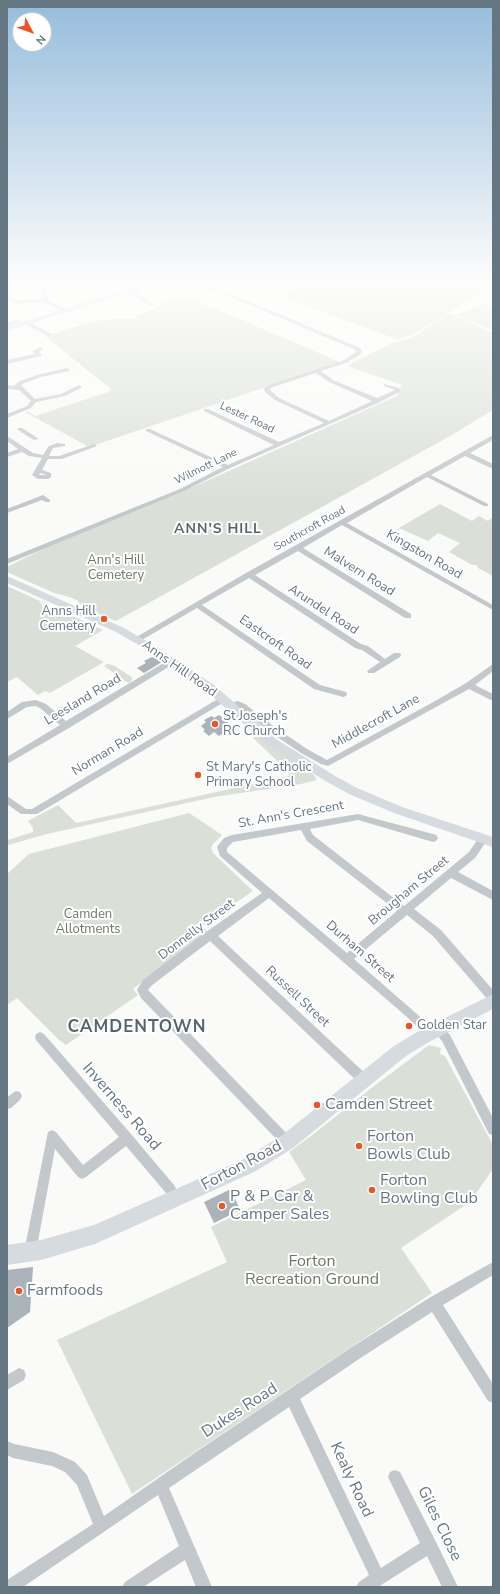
<!DOCTYPE html>
<style>
body{margin:0}
#map{position:relative;width:500px;height:1594px;overflow:hidden;background:#fafaf8;font-family:"Nunito Sans",sans-serif}
canvas{display:block}
.frame{position:absolute;inset:0;border:8px solid #657683;pointer-events:none}
.north{position:absolute;left:12px;top:12px;width:40px;height:40px;box-sizing:border-box;background:#fff;border:1px solid #c1c8cd;border-radius:50%;rotate:131deg;font-size:11px;font-weight:700;line-height:16px;text-align:center;color:#657683}
.north::after{content:'';display:block;margin:auto;width:14px;height:18px;background:#e4572e;clip-path:polygon(50% 0,100% 100%,50% 72%,0 100%)}
</style>
<div id="map">
<canvas width="500" height="1594"></canvas>
<div class="frame"></div>
<div class="north">N</div>
</div>
<script>
const ctx = document.querySelector('canvas').getContext('2d');
ctx.lineJoin = 'round';
function paint(path, color) {
  ctx.fillStyle = color;
  ctx.fill(path, 'evenodd');
}
function shape(rows) {
  const path = new Path2D();
  for (const r of rows) {
    path.moveTo(r[0], r[1]);
    for (let i = 2; i < r.length; i += 2) path.lineTo(r[i], r[i + 1]);
  }
  return path;
}
function trace(path, color, width, dash) {
  ctx.strokeStyle = color;
  ctx.lineWidth = width;
  ctx.lineCap = dash ? 'butt' : 'round';
  ctx.setLineDash(dash || []);
  ctx.stroke(path);
}
function write(font, color, halo, rows, align = 'center') {
  ctx.font = font + ' "Nunito Sans",sans-serif';
  ctx.lineWidth = 4;
  ctx.setLineDash([]);
  ctx.textBaseline = 'middle';
  ctx.strokeStyle = halo;
  ctx.fillStyle = color;
  for (const [text, x, y, turn = 0] of rows) {
    ctx.save();
    ctx.translate(x, y);
    ctx.rotate((+turn || 0) * Math.PI / 180);
    ctx.textAlign = isNaN(turn) ? turn : align;
    if (halo) ctx.strokeText(text, 0, 0);
    ctx.fillText(text, 0, 0);
    ctx.restore();
  }
}
paint(shape([
 [315,281,469,281,481,289,493,285,493,289,453,309,423,329,399,340,280,296],
 [186,296,340,362,89,447,25,412,27,411,35,416,111,391,111,389,45,336,95,321,127,318,134,319,137,318,134,317,160,306,157,303],
 [484,303,493,307,493,331,457,315],
 [449,313,493,333,493,410,450,436,116,621,83,607,77,600,69,597,54,593,7,572,7,567,47,547,195,486,397,396,402,385,347,366,392,343,406,340,420,333],
 [440,504,472,521,479,516,488,521,493,517,493,576,478,568,477,565,472,565,449,552,460,543,438,533,428,541,399,528],
 [7,586,40,601,43,607,64,617,75,617,103,630,75,646,104,662,50,693,45,691,38,695,17,677,7,682],
 [107,664,113,665,132,677,132,681,128,683,104,666],
 [257,735,314,775,317,780,301,784,214,797,47,834,8,845,7,844,8,840,33,832,33,828,28,821,58,805,76,823,289,776,289,772,253,738],
 [189,813,222,835,213,844,211,848,213,853,253,891,202,926,208,932,133,989,138,995,66,1045,59,1040,17,998,7,1005,7,874,29,854],
 [429,1045,441,1048,440,1054,445,1056,493,1145,493,1169,470,1202,401,1248,432,1293,132,1494,57,1340,227,1262,211,1227,306,1180,289,1152,311,1136,374,1086]
]), '#dadfd7');
paint(shape([
 [152,657,162,662,144,673,137,668,146,663,144,661],
 [219,715,229,722,223,726,228,730,219,736,214,732,209,736,203,731,205,730,201,726,206,722,204,720,212,716,214,718],
 [231,1189,240,1210,214,1223,204,1202],
 [33,1267,30,1312,7,1328,7,1270]
]), '#aab3b9');
paint(shape([
 [24,281,30,281,47,287,48,300,70,311,65,312,43,302,17,304,7,300,7,296,18,300,42,299,42,289,24,281],
 [104,281,110,281,133,290,154,305,149,306,129,292,104,281],
 [182,281,187,281,200,286,222,290,360,348,362,351,360,355,346,363,321,371,333,380,377,398,395,390,384,386,384,384,399,388,401,391,380,402,230,468,184,491,7,564,7,559,180,489,223,467,146,431,146,429,150,429,228,465,274,445,204,411,204,409,208,409,279,442,324,423,275,400,265,392,264,388,269,385,342,361,355,353,356,350,219,292,197,288,182,282,182,281],
 [316,373,329,382,372,401,329,421,279,398,270,390,270,389,273,387,316,373],
 [274,281,281,281,302,288,297,289,274,281],
 [17,320,22,321,7,327,7,323,17,320],
 [25,322,29,322,53,335,48,336,25,324,25,322],
 [40,347,43,349,39,352,42,355,41,356,7,364,7,360,35,354,33,351,40,347],
 [67,368,70,370,69,371,41,377,24,383,21,386,23,387,35,399,61,394,79,385,82,387,81,388,65,396,36,402,31,408,7,418,7,414,27,406,31,401,19,390,7,389,7,385,14,386,20,381,37,375,67,368],
 [18,428,22,428,39,439,34,440,18,430,18,428],
 [493,435,493,440,470,453,493,464,493,469,465,456,431,475,488,504,488,506,484,506,427,477,347,523,493,605,493,610,342,525,303,548,411,614,411,618,405,618,298,551,255,575,361,644,368,646,385,659,394,653,400,653,401,655,400,657,374,673,368,673,367,671,380,662,362,650,355,648,249,578,202,605,320,685,346,692,347,694,346,696,343,697,314,689,197,608,140,641,134,641,133,639,246,573,493,435],
 [7,436,33,453,43,455,49,446,57,443,65,444,65,446,53,448,49,456,59,456,94,444,97,446,62,459,48,459,42,470,51,473,51,477,48,479,38,479,32,475,42,458,29,456,22,452,7,457,7,453,18,449,7,441,7,436],
 [40,473,44,474,46,475,39,475,40,473],
 [43,495,50,500,50,502,46,502,42,500,7,513,7,509,43,495],
 [172,658,176,661,175,663,69,728,7,764,7,757,60,725,40,708,35,706,27,707,7,719,7,712,22,702,36,700,46,704,66,721,172,658],
 [493,664,493,671,475,685,493,694,493,701,469,689,328,766,321,764,301,753,270,732,239,708,237,707,230,709,226,706,227,704,238,701,245,704,276,728,307,749,327,760,437,700,466,683,493,664],
 [223,696,227,699,226,701,37,814,21,814,7,804,7,796,26,809,32,809,223,696],
 [358,814,433,834,436,835,438,838,436,841,433,842,358,820,310,829,313,835,404,906,469,852,480,836,486,836,488,839,475,858,458,872,493,891,493,900,451,878,414,909,441,930,493,990,493,1003,489,1001,433,936,407,915,354,959,434,1029,435,1026,439,1024,443,1026,450,1035,493,1118,493,1135,489,1134,442,1041,436,1034,435,1036,431,1038,427,1036,407,1017,269,898,218,936,368,1076,370,1080,368,1084,364,1085,360,1084,210,941,151,986,148,990,291,1138,293,1142,291,1146,287,1148,283,1146,141,998,137,990,143,980,206,932,262,893,220,856,217,847,224,838,232,835,358,814],
 [301,830,307,841,397,911,347,953,227,852,227,848,233,842,301,830],
 [40,1032,44,1034,131,1134,174,1185,182,1199,180,1203,176,1205,172,1203,166,1193,126,1146,86,1177,82,1179,78,1177,55,1149,36,1252,34,1256,30,1258,26,1256,24,1252,48,1132,52,1130,56,1132,83,1165,119,1137,36,1040,35,1037,36,1034,40,1032],
 [16,1091,20,1092,22,1096,20,1100,11,1108,7,1109,7,1097,16,1091],
 [493,1262,493,1275,443,1305,493,1384,493,1403,488,1401,432,1312,362,1357,300,1399,381,1568,420,1543,388,1477,390,1472,395,1470,400,1472,435,1540,458,1587,442,1587,427,1556,378,1587,356,1587,359,1582,369,1575,289,1407,169,1488,212,1587,196,1587,185,1560,143,1587,122,1587,125,1582,179,1546,158,1495,23,1587,7,1587,7,1580,93,1524,77,1485,65,1472,52,1466,13,1458,7,1455,7,1441,14,1444,53,1452,75,1462,87,1475,104,1516,193,1454,352,1347,429,1298,493,1262],
 [19,1368,24,1370,26,1375,24,1380,7,1390,7,1375,19,1368]
]), '#c3c8cc');
paint(shape([
 [171,281,181,281,109,299,7,331,7,327,105,296,171,281],
 [7,576,124,628,155,646,214,685,276,739,335,776,357,788,402,807,493,837,493,847,394,813,349,794,327,782,268,745,206,691,147,650,116,632,7,583,7,576]
]), '#d6dbdf');
paint(shape([
 [493,994,493,1009,429,1042,406,1056,293,1148,256,1171,95,1244,41,1260,7,1265,7,1245,41,1240,94,1225,244,1159,281,1136,394,1046,417,1032,493,994]
]), '#d6dbdf');
const sky = ctx.createLinearGradient(0, 0, 0, 504);
sky.addColorStop(0, '#96bcdc');
sky.addColorStop(0.56, '#fdfdfc');
sky.addColorStop(1, '#fdfdfc00');
ctx.fillStyle = sky;
ctx.fillRect(0, 0, 500, 504);
for (const [x, y, r, color] of [
 [104,619,4,"#e4572e"],
 [215,724,4,"#e4572e"],
 [198,775,4,"#e4572e"],
 [409,1026,4,"#e4572e"],
 [317,1105,4,"#e4572e"],
 [359,1146,4,"#e4572e"],
 [372,1190,4,"#e4572e"],
 [222,1206,4,"#e4572e"],
 [19,1291,4,"#e4572e"]
]) {
  const dot = new Path2D();
  dot.arc(x, y, r, 0, 2 * Math.PI);
  ctx.fillStyle = color;
  ctx.fill(dot);
  trace(dot, '#fff', 1.5);
}
write('11px', '#657683', '#fff', [
 ["Lester Road",247,418,25],
 ["Wilmott Lane",206,467,-26],
 ["Southcroft Road",310,529,-29]
]);
write('13px', '#657683', '#fff', [
 ["Kingston Road",424,555,30],
 ["Malvern Road",359,572,32],
 ["Arundel Road",323,610,33],
 ["Eastcroft Road",275,643,35],
 ["Anns Hill Road",179,669,35],
 ["Leesland Road",83,700,-31],
 ["Middlecroft Lane",376,722,-29],
 ["Norman Road",108,752,-31],
 ["St. Ann's Crescent",291,815,-10],
 ["Brougham Street",409,891,-40],
 ["Donnelly Street",197,930,-37],
 ["Durham Street",360,952,41],
 ["Russell Street",297,997,43]
]);
write('13px', '#687a64', '#fff', [
 ["Ann's Hill",116,561],
 ["Cemetery",116,576],
 ["Camden",88,915],
 ["Allotments",88,930]
]);
write('13px', '#657683', '#fff', [
 ["Anns Hill",96,612,"right"],
 ["Cemetery",96,627,"right"],
 ["St Joseph's",223,717],
 ["RC Church",223,732],
 ["St Mary's Catholic",206,768],
 ["Primary School",206,783],
 ["Golden Star",417,1026]
], 'left');
ctx.letterSpacing = '1px';
write('bold 14px', '#57646e', '#fff', [
 ["ANN'S HILL",218,530]
]);
ctx.letterSpacing = '0px';
write('16px', '#657683', '#fff', [
 ["Camden Street",325,1105],
 ["Forton",367,1137],
 ["Bowls Club",367,1155],
 ["Forton",380,1181],
 ["Bowling Club",380,1199],
 ["P & P Car &",230,1197],
 ["Camper Sales",230,1215],
 ["Farmfoods",27,1291]
], 'left');
write('16px', '#657683', '#fff', [
 ["Inverness Road",121,1107,49],
 ["Forton Road",242,1166,-28],
 ["Dukes Road",240,1411,-33],
 ["Kealy Road",351,1480,65],
 ["Giles Close",439,1524,64]
]);
write('16px', '#687a64', '#fff', [
 ["Forton",312,1262],
 ["Recreation Ground",312,1280]
]);
ctx.letterSpacing = '1px';
write('bold 17px', '#57646e', '#fff', [
 ["CAMDENTOWN",137,1028]
]);
ctx.letterSpacing = '0px';
</script>
